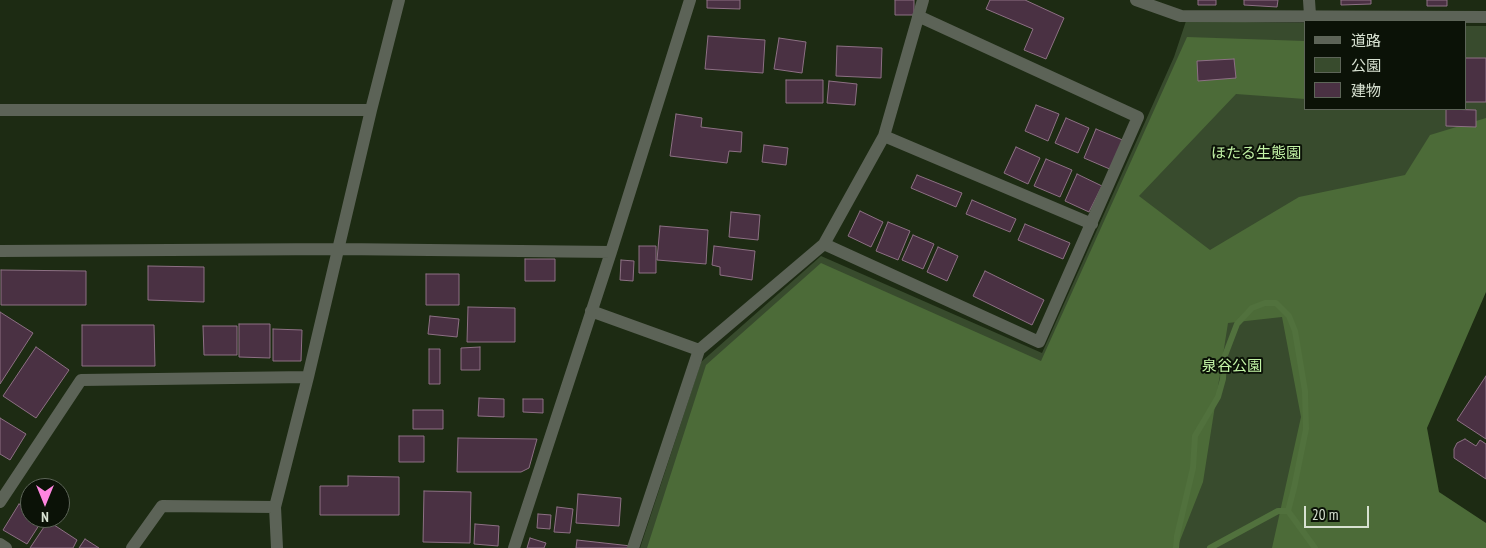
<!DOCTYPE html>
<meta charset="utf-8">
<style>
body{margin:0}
#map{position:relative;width:1486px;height:548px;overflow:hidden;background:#1d2b13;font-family:"PT Sans Narrow","Noto Sans JP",sans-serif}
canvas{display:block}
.legend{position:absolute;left:1304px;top:20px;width:162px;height:90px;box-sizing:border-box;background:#0b1207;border:1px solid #5d6558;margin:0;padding:6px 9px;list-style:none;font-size:15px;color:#d7e1d1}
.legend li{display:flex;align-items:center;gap:10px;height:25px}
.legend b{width:25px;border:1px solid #5d6558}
.north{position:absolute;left:20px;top:478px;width:50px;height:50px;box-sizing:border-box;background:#0b1207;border:1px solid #5d6558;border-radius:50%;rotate:180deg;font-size:14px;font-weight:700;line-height:20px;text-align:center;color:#d7e1d1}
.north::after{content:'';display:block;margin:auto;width:18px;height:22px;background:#fe85df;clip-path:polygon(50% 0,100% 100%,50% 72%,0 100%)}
.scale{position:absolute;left:1304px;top:506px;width:65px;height:22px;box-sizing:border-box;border:2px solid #d7e1d1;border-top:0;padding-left:6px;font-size:15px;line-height:18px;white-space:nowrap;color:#d7e1d1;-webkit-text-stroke:4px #0b1207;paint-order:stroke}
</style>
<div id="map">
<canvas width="1486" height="548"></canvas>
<ul class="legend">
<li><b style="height:6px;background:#5c6357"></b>道路</li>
<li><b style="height:14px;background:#384b2d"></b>公園</li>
<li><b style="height:14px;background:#4a3143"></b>建物</li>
</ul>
<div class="north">N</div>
<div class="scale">20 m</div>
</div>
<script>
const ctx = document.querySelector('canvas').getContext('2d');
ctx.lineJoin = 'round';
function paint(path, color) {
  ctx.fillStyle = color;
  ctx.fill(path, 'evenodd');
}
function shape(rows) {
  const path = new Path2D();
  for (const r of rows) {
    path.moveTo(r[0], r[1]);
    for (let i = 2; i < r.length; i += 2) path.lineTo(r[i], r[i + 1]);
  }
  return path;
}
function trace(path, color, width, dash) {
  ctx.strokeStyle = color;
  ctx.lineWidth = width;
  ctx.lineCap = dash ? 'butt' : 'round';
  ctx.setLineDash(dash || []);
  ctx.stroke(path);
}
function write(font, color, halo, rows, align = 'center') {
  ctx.font = font + ' "PT Sans Narrow","Noto Sans JP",sans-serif';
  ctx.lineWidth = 4;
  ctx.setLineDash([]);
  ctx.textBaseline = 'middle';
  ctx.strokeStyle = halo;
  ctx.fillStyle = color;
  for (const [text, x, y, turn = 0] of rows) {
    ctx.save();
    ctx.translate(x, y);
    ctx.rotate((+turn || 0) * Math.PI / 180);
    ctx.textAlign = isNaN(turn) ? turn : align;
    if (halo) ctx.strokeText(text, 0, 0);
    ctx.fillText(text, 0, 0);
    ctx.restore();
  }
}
paint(shape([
 [1186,21,1305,23,1305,109,1465,109,1465,26,1486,26,1486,249,1396,466,1486,548,640,548,701,362,821,256,1042,353,1174,57]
]), '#384b2d');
paint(shape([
 [1187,37,1305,41,1305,99,1236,94,1139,196,1210,250,1299,197,1405,175,1430,135,1486,118,1486,292,1427,428,1439,492,1486,523,1486,548,1272,548,1301,417,1282,317,1228,323,1203,482,1177,548,647,548,706,365,821,263,1041,361]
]), '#4c6b38');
trace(shape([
 [1176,548,1177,536,1193,468,1195,436,1218,397,1223,379,1224,358,1237,324,1252,308,1265,303,1276,303,1289,316,1295,331,1305,391,1306,429,1294,488,1288,511,1315,548],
 [1210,548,1278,511,1288,511]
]), '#51713d', 6);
const building = shape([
 [707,0,740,0,740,9,707,8,707,0],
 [895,0,914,0,914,15,895,15,895,0],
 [990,0,1025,0,1064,18,1046,59,1024,50,1033,29,986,9,990,0],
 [1198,0,1216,0,1216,5,1198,5,1198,0],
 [1244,0,1278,0,1277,7,1244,5,1244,0],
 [1341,0,1371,0,1371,4,1341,5,1341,0],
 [1427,0,1447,0,1447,6,1427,6,1427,0],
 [708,36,765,40,763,73,705,69,708,36],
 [779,38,806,42,802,73,774,69,779,38],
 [837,46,882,48,881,78,836,76,837,46],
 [1465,58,1486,58,1486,102,1465,102,1465,58],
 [1234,59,1236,78,1198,81,1197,61,1234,59],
 [786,80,823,80,823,103,786,103,786,80],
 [829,81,857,84,855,105,827,103,829,81],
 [1036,105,1059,114,1048,141,1025,131,1036,105],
 [1446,109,1476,110,1476,127,1446,126,1446,109],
 [676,114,702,118,701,127,742,132,741,152,729,151,727,163,670,156,676,114],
 [1066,118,1089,128,1078,153,1055,143,1066,118],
 [1096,129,1125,141,1112,170,1084,158,1096,129],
 [764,145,788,148,786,165,762,162,764,145],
 [1016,147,1040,158,1028,184,1004,173,1016,147],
 [1046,159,1072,170,1060,197,1034,186,1046,159],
 [1077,174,1102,186,1089,212,1065,201,1077,174],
 [917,175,962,193,956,207,911,188,917,175],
 [972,200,1016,219,1010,232,966,214,972,200],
 [860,211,883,222,871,247,848,236,860,211],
 [731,212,760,215,758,240,729,237,731,212],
 [888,222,910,231,898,260,876,251,888,222],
 [1025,224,1070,243,1063,259,1018,240,1025,224],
 [660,226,708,230,706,264,657,260,660,226],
 [913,235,934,244,923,269,902,260,913,235],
 [639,246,656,246,656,273,639,273,639,246],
 [714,246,755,251,752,280,720,275,720,267,712,265,714,246],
 [938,247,958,256,947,281,927,272,938,247],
 [525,259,555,259,555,281,525,281,525,259],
 [621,260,634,261,633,281,620,280,621,260],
 [148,266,204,267,204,302,148,300,148,266],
 [1,270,86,271,86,305,1,305,1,270],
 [985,271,1044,300,1032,325,973,296,985,271],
 [426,274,459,274,459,305,426,305,426,274],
 [468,307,515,308,515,342,467,342,468,307],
 [0,312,33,333,0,384,0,312],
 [430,316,459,319,457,337,428,334,430,316],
 [239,324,270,324,270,358,239,357,239,324],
 [82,325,154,325,155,366,82,366,82,325],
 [203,326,237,326,237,355,204,355,203,326],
 [273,329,302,330,301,361,273,361,273,329],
 [36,347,69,370,36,418,3,396,36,347],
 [480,347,480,370,461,370,461,348,480,347],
 [429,349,440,349,440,384,429,384,429,349],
 [1486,376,1486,439,1457,420,1486,376],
 [479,398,504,399,504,417,478,416,479,398],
 [523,399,543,399,543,413,523,412,523,399],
 [413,410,443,410,443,429,413,429,413,410],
 [0,418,26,434,10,460,0,454,0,418],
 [399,436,424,436,424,462,399,462,399,436],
 [458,438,537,439,529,468,521,472,457,472,458,438],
 [1465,439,1476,446,1480,440,1486,444,1486,479,1454,458,1454,449,1457,443,1465,439],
 [348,476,399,477,399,515,320,515,320,486,348,486,348,476],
 [424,491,471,492,470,543,423,542,424,491],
 [578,494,621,498,619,526,576,523,578,494],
 [19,504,30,510,30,518,43,519,27,544,3,530,19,504],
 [557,507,573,509,570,533,554,532,557,507],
 [538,514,551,515,550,529,537,528,538,514],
 [48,521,77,540,73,548,30,548,48,521],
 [475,524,499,526,498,546,474,544,475,524],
 [530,538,546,543,544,548,527,548,530,538],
 [85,539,99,548,79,548,85,539],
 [577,540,631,546,630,548,576,548,577,540]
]);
paint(building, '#4a3143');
trace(building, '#8d7084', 1);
trace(shape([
 [1136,0,1181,16,1486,17],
 [1309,0,1310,15],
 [0,110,371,110],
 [884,136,1092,224],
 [824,244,1039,342,1138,117,918,16],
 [0,251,339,249,611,252],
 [591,311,699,350],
 [0,502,81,380,308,377],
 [0,544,6,548],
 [132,548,162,506,275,507],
 [277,548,275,507,308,377,371,110,399,0],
 [514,548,611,252,690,0],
 [633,548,699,350,824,244,884,136,923,0]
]), '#5c6357', 12);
write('15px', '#c3f4a6', '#0b1207', [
 ["ほたる生態園",1256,154],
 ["泉谷公園",1232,367]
]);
</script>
